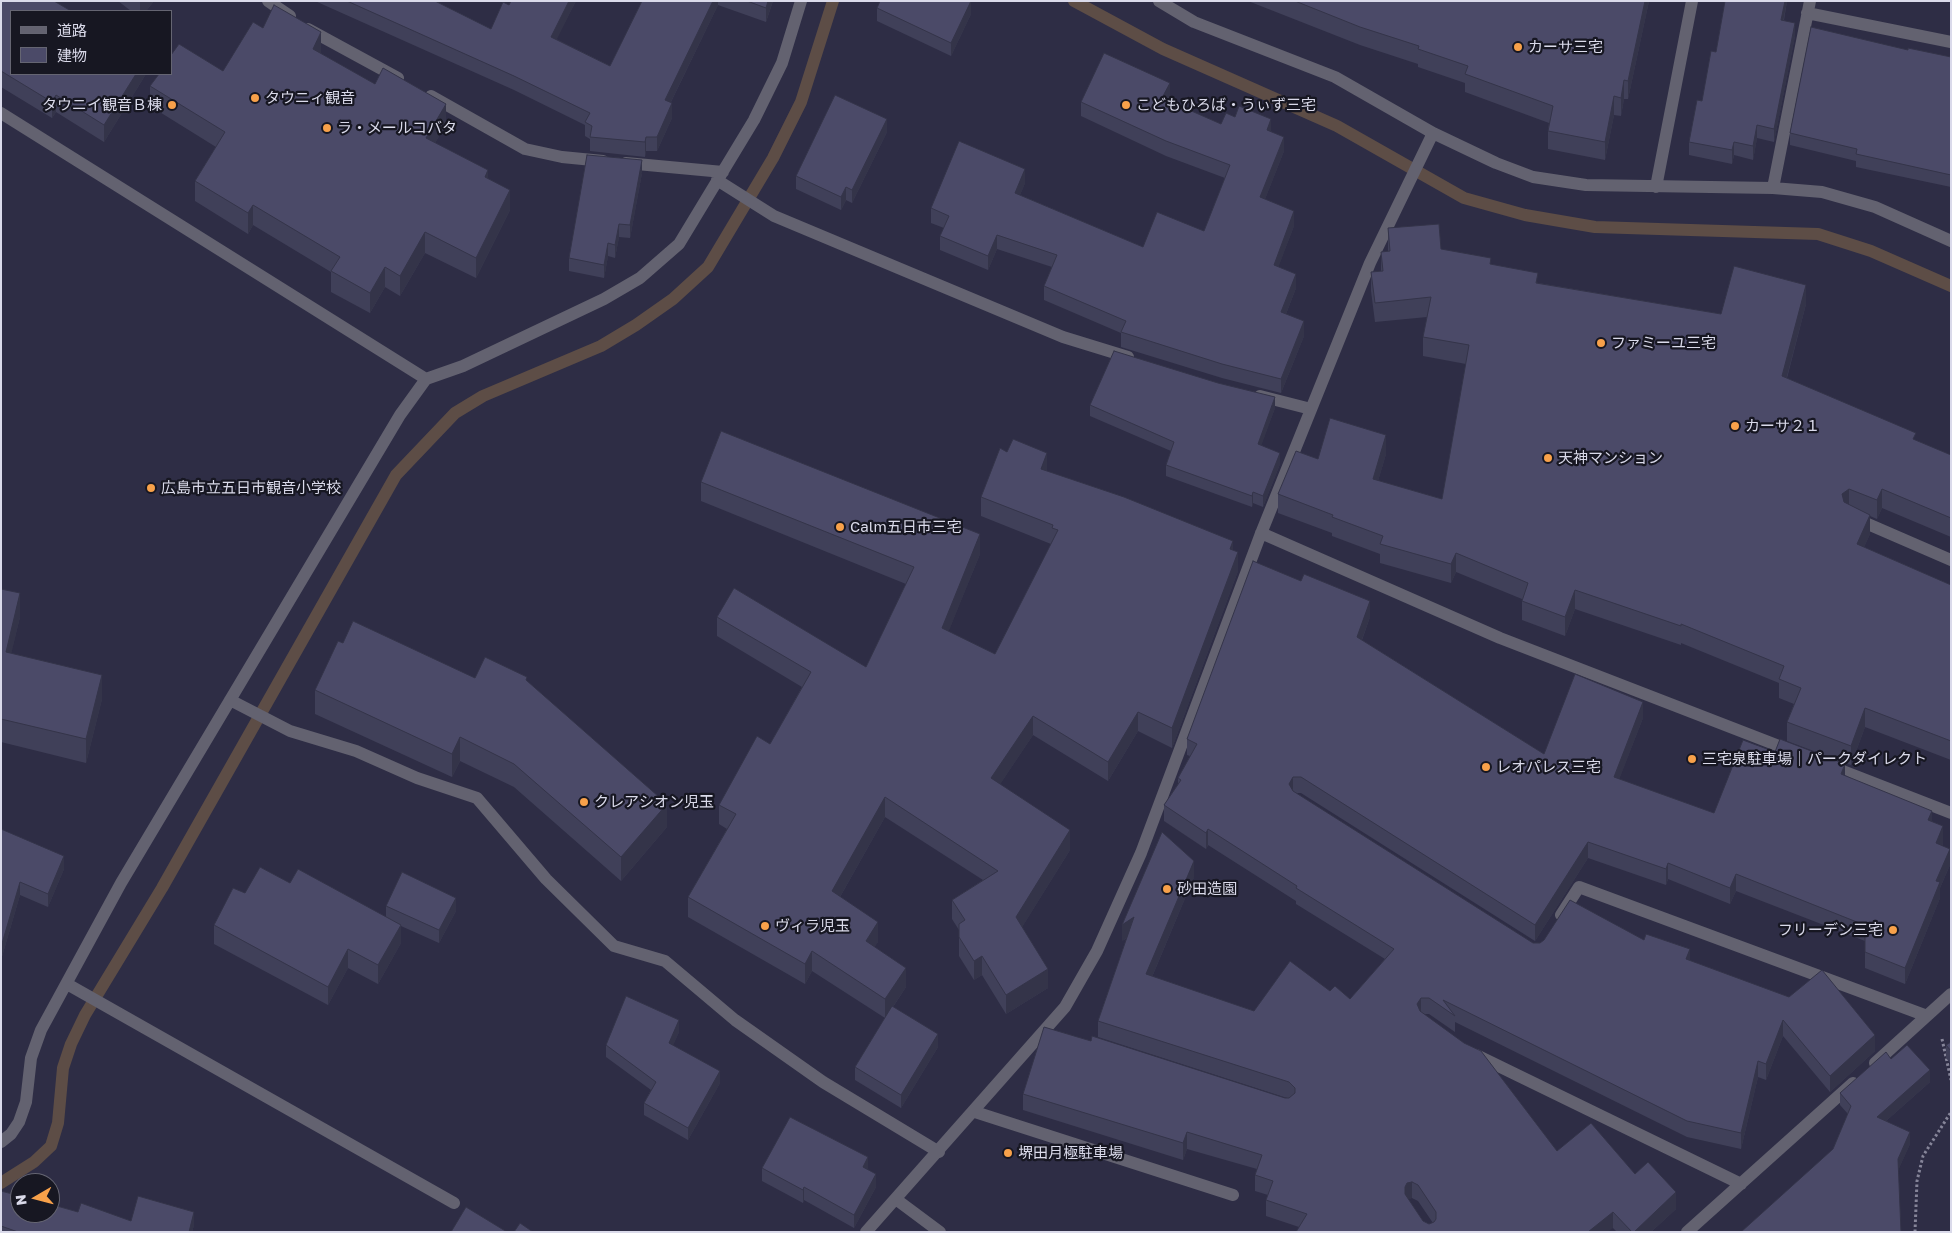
<!DOCTYPE html>
<meta charset="utf-8">
<style>
body{margin:0}
#map{position:relative;width:1952px;height:1233px;overflow:hidden;background:#2e2d45;font-family:"Golos Text","Noto Sans JP",sans-serif}
canvas{display:block}
.frame{position:absolute;inset:0;border:2px solid #dadaea;pointer-events:none}
.legend{position:absolute;left:10px;top:10px;width:162px;height:65px;box-sizing:border-box;background:#171722;border:1px solid #656572;margin:0;padding:6px 9px;list-style:none;font-size:15px;color:#dadaea}
.legend li{display:flex;align-items:center;gap:10px;height:25px}
.legend b{width:25px;border:1px solid #656572}
.north{position:absolute;left:10px;top:1173px;width:50px;height:50px;box-sizing:border-box;background:#171722;border:1px solid #656572;border-radius:50%;rotate:262deg;font-size:14px;font-weight:700;line-height:20px;text-align:center;color:#dadaea}
.north::after{content:'';display:block;margin:auto;width:18px;height:22px;background:#f8a14a;clip-path:polygon(50% 0,100% 100%,50% 72%,0 100%)}
</style>
<div id="map">
<canvas width="1952" height="1233"></canvas>
<div class="frame"></div>
<ul class="legend">
<li><b style="height:6px;background:#636270"></b>道路</li>
<li><b style="height:14px;background:#4b4a68"></b>建物</li>
</ul>
<div class="north">N</div>
</div>
<script>
const ctx = document.querySelector('canvas').getContext('2d');
ctx.lineJoin = 'round';
function shape(rows) {
  const path = new Path2D();
  for (const r of rows) {
    path.moveTo(r[0], r[1]);
    for (let i = 2; i < r.length; i += 2) path.lineTo(r[i], r[i + 1]);
  }
  return path;
}
function trace(path, color, width, dash) {
  ctx.strokeStyle = color;
  ctx.lineWidth = width;
  ctx.lineCap = dash ? 'butt' : 'round';
  ctx.setLineDash(dash || []);
  ctx.stroke(path);
}
function paint(path, color) {
  ctx.fillStyle = color;
  ctx.fill(path, 'evenodd');
}
function write(font, color, halo, rows, align = 'center') {
  ctx.font = font + ' "Golos Text","Noto Sans JP",sans-serif';
  ctx.lineWidth = 4.5;
  ctx.setLineDash([]);
  ctx.textBaseline = 'middle';
  ctx.strokeStyle = halo;
  ctx.fillStyle = color;
  for (const [text, x, y, turn = 0] of rows) {
    ctx.save();
    ctx.translate(x, y);
    ctx.rotate((+turn || 0) * Math.PI / 180);
    ctx.textAlign = isNaN(turn) ? turn : align;
    if (halo) ctx.strokeText(text, 0, 0);
    ctx.fillText(text, 0, 0);
    ctx.restore();
  }
}
trace(shape([
 [1074,1,1163,49,1337,126,1464,198,1525,215,1595,227,1818,234,1871,251,1951,286],
 [1,1183,34,1162,51,1146,58,1123,63,1068,71,1044,85,1015,162,888,396,475,455,413,483,396,601,346,636,325,673,299,708,267,773,158,801,102,833,1]
]), '#5d4d46', 12);
trace(shape([
 [1942,1039,1951,1080],
 [1915,1232,1917,1181,1923,1156,1951,1112]
]), '#868599', 3, [2.5, 2.5]);
trace(shape([
 [268,1,290,16],
 [1159,1,1194,22,1335,77,1433,133,1496,163,1533,177,1586,185,1773,188,1822,192,1875,207,1951,241],
 [1807,13,1951,42],
 [308,29,398,78],
 [431,96,525,149,562,157,603,161],
 [1,113,426,379],
 [626,163,723,172],
 [717,180,774,216,1063,337,1128,357],
 [1656,187,1692,1],
 [1773,188,1810,1],
 [1260,396,1311,409],
 [1854,518,1951,560],
 [1261,533,1500,638,1792,751],
 [230,700,290,731,356,751,417,778,477,798,546,879,614,946,665,961,735,1020,823,1082,939,1152],
 [1830,766,1951,813],
 [1561,915,1579,887,1927,1016],
 [67,984,454,1203],
 [1476,1055,1741,1184],
 [1875,1063,1951,994],
 [975,1112,1233,1195],
 [1,1142,11,1134,19,1122,26,1102,31,1058,41,1030,121,883,400,415,426,379,463,366,604,299,640,278,679,244,754,120,782,63,801,1],
 [897,1200,940,1232],
 [866,1232,1065,1007,1097,951,1141,853,1260,536,1370,263,1433,133],
 [1687,1232,1853,1083]
]), '#636270', 12);
paint(shape([
 [1,1,11,74,146,74,104,142,56,112,52,118,1,87],
 [118,1,154,1,146,11,131,11],
 [315,1,435,1,491,29,509,5,576,1,556,39,610,66,642,1,773,1,766,22,718,5,671,102,672,118,657,151,646,151,645,157,590,151,590,139,585,136,585,125,514,90],
 [1248,1,1649,1,1628,99,1624,99,1621,116,1614,115,1605,160,1548,149,1548,131,1549,123,1465,92,1465,83,1418,67,1418,64,1360,45],
 [1725,1,1787,1,1784,20,1795,36,1774,142,1757,138,1753,160,1734,155,1732,164,1689,155,1689,142,1702,101,1716,52],
 [877,8,971,14,951,56,877,21],
 [263,28,321,53,320,54,446,124,435,143,488,179,510,210,476,278,425,253,400,296,385,287,370,313,331,292,331,272,253,225,248,234,195,201,195,181,216,147,150,106,150,86,223,71],
 [1908,50,1951,57,1951,187,1856,167,1856,161,1790,145,1790,133],
 [1170,98,1168,101,1221,124,1271,132,1284,151,1265,199,1294,226,1278,267,1296,288,1286,314,1304,336,1281,393,1222,378,1121,347,1121,333,1044,300,1044,286,1052,267,997,249,988,270,940,250,940,236,944,228,931,223,931,208,1025,183,1020,195,1143,247,1204,231,1225,178,1166,156,1081,116,1081,102],
 [887,132,852,203,846,200,841,210,796,189,796,176],
 [642,173,630,238,619,237,615,258,608,256,604,278,569,271,569,258],
 [1388,228,1441,249,1491,264,1538,283,1721,314,1806,304,1787,378,1916,441,1951,455,1951,537,1882,508,1877,519,1870,516,1870,534,1864,547,1951,585,1951,760,1865,727,1851,765,1787,741,1787,722,1794,704,1779,698,1779,683,1681,643,1681,645,1575,609,1565,636,1522,620,1522,599,1456,572,1451,583,1380,563,1380,554,1332,536,1332,533,1278,513,1278,494,1318,459,1386,454,1378,481,1442,499,1466,364,1423,356,1423,337,1427,317,1375,322,1371,291,1371,272,1381,271,1381,252,1388,251],
 [1090,405,1275,408,1261,445,1280,464,1263,507,1253,503,1252,507,1166,476,1166,465,1171,451,1090,416],
 [1047,471,1233,550,1238,571,1172,748,1138,731,1108,781,1033,735,1000,784,1070,850,1022,927,1048,988,1006,1014,982,975,974,980,959,956,959,930,952,919,952,900,983,880,885,817,840,897,878,942,874,947,906,987,893,1007,938,1047,901,1108,855,1080,855,1067,885,1018,812,971,805,984,688,917,688,897,727,829,719,824,719,805,770,744,802,687,717,636,717,617,866,667,906,584,701,501,701,482,980,554,948,632,995,654,1051,544,981,516,981,497],
 [1,589,20,617,11,653,102,699,86,763,1,742],
 [1370,617,1362,640,1544,754,1643,718,1619,779,1714,813,1775,752,1845,775,1932,822,1943,843,1942,846,1950,865,1940,888,1940,898,1905,984,1865,968,1865,941,1736,891,1730,904,1668,879,1666,885,1588,858,1535,941,1301,793,1296,793,1533,943,1644,940,1690,961,1875,1051,1830,1092,1783,1036,1766,1080,1758,1077,1741,1149,1687,1137,1455,1022,1455,1032,1429,1014,1424,1014,1557,1151,1635,1174,1676,1209,1651,1232,1617,1232,1613,1228,1299,1227,1266,1216,1266,1200,1268,1195,1255,1191,1255,1175,1257,1169,1187,1149,1183,1160,1023,1110,1023,1094,1091,1041,1285,1098,1287,1098,1098,1037,1098,1021,1127,938,1122,941,1194,877,1152,977,1254,1011,1330,991,1350,999,1385,959,1296,904,1296,901,1208,845,1206,849,1164,821,1164,805,1178,784,1178,778,1190,756,1187,755,1187,739],
 [1412,1198,1418,1201,1433,1223,1429,1224,1423,1221,1408,1199],
 [343,643,475,678,527,682,667,827,621,881,514,787,460,761,452,777,315,714,315,690],
 [1,829,64,869,48,907,20,895,1,960],
 [290,883,386,917,386,906,456,911,439,943,401,926,401,943,378,984,348,968,328,1005,214,944,214,925,245,893],
 [679,1032,673,1045,720,1083,688,1140,644,1115,644,1103,651,1090,606,1057,606,1045],
 [1951,1042,1951,1064,1946,1058,1946,1045],
 [1891,1059,1930,1082,1886,1121,1910,1144,1898,1170,1833,1149,1848,1114,1840,1105,1840,1093],
 [762,1168,868,1170,876,1187,854,1228,804,1200,803,1203,762,1181],
 [1,1191,78,1212,131,1221,194,1225,192,1232,1,1232]
]), '#404059');
paint(shape([
 [140,1,154,1,146,11,140,11],
 [569,1,576,1,551,51,551,37],
 [713,1,718,1,718,5,665,114,665,100],
 [768,1,773,1,766,22,766,8],
 [971,1,971,14,951,56,951,43],
 [1645,1,1649,1,1628,99,1628,81],
 [1785,1,1787,1,1781,33,1781,20],
 [1795,23,1795,36,1774,142,1774,129],
 [321,32,321,53,313,70,313,49],
 [136,74,146,74,104,142,104,125],
 [1624,80,1624,99,1621,116,1621,98],
 [1170,83,1170,98,1162,113,1162,98],
 [56,95,56,112,52,118,52,102],
 [1614,96,1614,115,1605,160,1605,142],
 [672,103,672,118,657,151,657,137],
 [446,104,446,124,426,159,426,138],
 [887,119,887,132,852,203,852,190],
 [1271,119,1271,134,1267,130],
 [1757,125,1757,138,1753,160,1753,146],
 [646,137,646,151,645,157,645,142],
 [1284,137,1284,151,1260,212,1260,197],
 [1734,142,1734,155,1732,164,1732,150],
 [642,160,642,173,630,238,630,225],
 [1025,169,1025,183,1015,207,1015,193],
 [488,170,488,190,485,177],
 [846,187,846,200,841,210,841,197],
 [510,190,510,210,476,278,476,258],
 [253,205,253,225,248,234,248,213],
 [1294,211,1294,226,1274,279,1274,265],
 [619,224,619,237,615,258,615,245],
 [425,232,425,253,400,296,400,276],
 [997,235,997,249,988,270,988,256],
 [608,243,608,256,604,278,604,265],
 [385,267,385,287,370,313,370,293],
 [1296,274,1296,288,1281,327,1281,312],
 [1806,285,1806,304,1782,395,1782,376],
 [1304,321,1304,336,1281,393,1281,379],
 [1275,397,1275,408,1258,455,1258,444],
 [1386,435,1386,454,1373,498,1373,479],
 [1047,453,1047,472,1041,469],
 [1280,453,1280,464,1263,507,1263,496],
 [1849,489,1849,508,1842,513,1842,494],
 [1882,489,1882,508,1877,519,1877,500],
 [1253,492,1253,503,1252,507,1252,496],
 [1870,515,1870,534,1857,563,1857,544],
 [980,534,980,554,942,648,942,628],
 [1233,541,1233,560,1230,549],
 [1238,552,1238,571,1172,748,1172,728],
 [1456,553,1456,572,1451,583,1451,564],
 [1575,590,1575,609,1565,636,1565,617],
 [20,593,20,617,6,676,6,652],
 [1370,601,1370,617,1357,653,1357,637],
 [102,675,102,699,86,763,86,739],
 [1643,702,1643,718,1614,793,1614,777],
 [1865,708,1865,727,1851,765,1851,746],
 [1138,712,1138,731,1108,781,1108,762],
 [1033,716,1033,735,991,798,991,778],
 [460,737,460,761,452,777,452,754],
 [1845,764,1845,781,1841,774],
 [1293,777,1293,793,1289,784],
 [885,797,885,817,832,911,832,891],
 [667,804,667,827,621,881,621,857],
 [1932,811,1932,827,1928,820],
 [1943,826,1943,843,1936,859,1936,843],
 [1208,829,1208,845,1206,849,1206,833],
 [1070,830,1070,850,1016,937,1016,917],
 [1588,842,1588,858,1535,941,1535,925],
 [1950,849,1950,865,1940,888,1940,898,1905,984,1905,968,1936,881],
 [64,856,64,869,48,907,48,894],
 [1194,861,1194,877,1146,991,1146,974],
 [1668,863,1668,879,1666,885,1666,869],
 [1736,874,1736,891,1730,904,1730,888],
 [20,882,20,895,1,960,1,947],
 [456,898,456,911,439,943,439,930],
 [1134,917,1134,933,1122,941,1122,925],
 [878,922,878,942,866,961,866,941],
 [401,925,401,943,378,984,378,965],
 [348,949,348,968,328,1005,328,987],
 [1690,949,1690,965,1686,959],
 [812,951,812,971,805,984,805,964],
 [982,956,982,975,974,980,974,961],
 [906,968,906,987,885,1019,885,999],
 [1048,969,1048,988,1006,1014,1006,995],
 [1421,998,1421,1014,1417,1004],
 [679,1020,679,1032,669,1055,669,1043],
 [1783,1020,1783,1036,1766,1080,1766,1064],
 [938,1034,938,1047,901,1108,901,1095],
 [1875,1035,1875,1051,1830,1092,1830,1076],
 [1758,1061,1758,1077,1741,1149,1741,1133],
 [1930,1070,1930,1082,1877,1129,1877,1117],
 [720,1071,720,1083,688,1140,688,1128],
 [1187,1132,1187,1149,1183,1160,1183,1143],
 [1910,1132,1910,1144,1898,1171,1898,1159],
 [868,1157,868,1170,863,1167],
 [876,1174,876,1187,854,1228,854,1215],
 [1412,1182,1412,1198,1407,1200,1405,1203,1405,1187,1407,1183],
 [804,1187,804,1200,803,1203,803,1190],
 [1676,1192,1676,1209,1651,1232,1634,1232],
 [194,1212,194,1225,192,1232,189,1232],
 [1613,1212,1613,1228,1608,1232,1588,1232]
]), '#343449');
const building = shape([
 [1,1,54,1,71,11,11,11,11,74,136,74,104,125,56,95,52,102,1,71,1,1],
 [347,1,435,1,491,29,503,2,509,5,511,1,569,1,551,37,610,66,642,1,713,1,665,100,672,103,657,137,646,137,645,142,590,137,592,126,585,122,590,113,514,76,347,1],
 [747,1,768,1,766,8,747,1],
 [880,1,971,1,951,43,877,8,880,1],
 [1295,1,1645,1,1628,81,1624,80,1621,98,1614,96,1605,142,1548,131,1553,106,1465,74,1468,66,1418,49,1419,46,1360,27,1295,1],
 [1725,1,1785,1,1781,20,1795,23,1774,129,1757,125,1753,146,1734,142,1732,150,1689,142,1697,100,1702,101,1711,51,1716,52,1725,1],
 [274,5,321,32,313,49,375,84,383,68,446,104,426,138,488,170,485,177,510,190,476,258,425,232,400,276,385,267,370,293,331,271,340,257,253,205,248,213,195,181,225,132,150,86,159,74,171,74,171,55,179,44,223,71,253,22,263,28,274,5],
 [1811,27,1908,50,1908,48,1951,57,1951,175,1856,154,1857,149,1790,133,1811,27],
 [1104,53,1170,83,1162,98,1221,124,1226,113,1235,117,1239,106,1271,119,1267,130,1284,137,1260,197,1294,211,1274,265,1296,274,1281,312,1304,321,1281,379,1222,364,1121,332,1126,321,1044,286,1057,255,997,235,988,256,940,236,949,216,931,208,959,141,1025,169,1015,193,1143,247,1157,212,1204,231,1230,165,1166,141,1081,102,1104,53],
 [835,95,887,119,852,190,846,187,841,197,796,176,835,95],
 [587,155,642,160,630,225,619,224,615,245,608,243,604,265,569,258,587,155],
 [1439,224,1441,249,1491,258,1490,264,1538,273,1536,283,1721,314,1734,266,1806,285,1782,376,1916,433,1913,439,1951,455,1951,518,1882,489,1877,500,1849,489,1842,494,1844,502,1870,515,1857,544,1951,585,1951,741,1865,708,1851,746,1787,722,1801,688,1779,679,1784,666,1681,624,1681,626,1575,590,1565,617,1522,601,1528,583,1456,553,1451,564,1380,544,1383,536,1332,517,1333,515,1278,494,1296,451,1318,459,1330,418,1386,435,1373,479,1442,499,1469,345,1423,337,1431,297,1375,303,1371,272,1383,271,1381,252,1390,251,1388,228,1439,224],
 [1114,351,1218,383,1275,397,1258,444,1280,453,1263,496,1253,492,1252,496,1166,465,1174,442,1090,405,1114,351],
 [721,431,980,534,942,628,995,654,1058,530,1052,528,1053,525,981,497,1000,448,1007,452,1013,439,1047,453,1041,469,1124,497,1233,541,1230,549,1238,552,1172,728,1138,712,1108,762,1033,716,991,778,1070,830,1016,917,1048,969,1006,995,982,956,974,961,959,937,959,924,965,920,952,900,998,871,885,797,832,891,878,922,866,941,906,968,885,999,812,951,805,964,688,897,736,814,719,805,757,736,770,744,811,672,717,617,734,588,866,667,914,567,701,482,721,431],
 [1253,561,1301,581,1304,574,1370,601,1357,637,1544,754,1575,674,1643,702,1614,777,1714,813,1743,740,1775,752,1780,739,1845,764,1841,774,1932,811,1928,820,1943,826,1936,843,1950,849,1936,881,1940,882,1905,968,1865,952,1865,934,1872,928,1736,874,1730,888,1668,863,1666,869,1588,842,1535,925,1301,777,1293,777,1289,784,1293,791,1533,943,1540,943,1544,940,1570,900,1644,940,1646,934,1690,949,1686,959,1789,997,1822,970,1875,1035,1830,1076,1783,1020,1766,1064,1758,1061,1741,1133,1687,1121,1443,1000,1455,1016,1429,998,1421,998,1417,1004,1420,1011,1464,1043,1481,1051,1557,1151,1591,1123,1635,1174,1648,1162,1676,1192,1634,1232,1632,1232,1613,1212,1588,1232,1296,1232,1307,1214,1266,1200,1273,1181,1255,1175,1262,1155,1187,1132,1183,1143,1023,1094,1044,1027,1091,1041,1092,1036,1285,1098,1289,1098,1295,1093,1295,1088,1289,1082,1098,1021,1134,917,1122,925,1162,832,1194,861,1146,974,1254,1011,1290,961,1330,991,1335,986,1350,999,1394,949,1296,888,1297,886,1208,829,1206,833,1164,805,1181,780,1178,778,1197,744,1187,739,1253,561],
 [1412,1182,1418,1185,1436,1212,1436,1219,1434,1222,1429,1224,1423,1221,1405,1194,1405,1187,1407,1183,1412,1182],
 [1,589,20,593,6,652,102,675,86,739,1,719,1,589],
 [353,621,475,678,485,657,527,677,526,680,667,804,621,857,514,764,460,737,452,754,315,690,338,641,343,643,353,621],
 [1,829,64,856,48,894,20,882,1,947,1,829],
 [260,867,290,883,298,869,401,925,378,965,348,949,328,987,214,925,233,888,245,893,260,867],
 [402,872,456,898,439,930,386,906,402,872],
 [626,996,679,1020,669,1043,720,1071,688,1128,644,1103,656,1082,606,1045,626,996],
 [892,1006,938,1034,901,1095,855,1067,892,1006],
 [1951,1042,1951,1051,1946,1045,1951,1042],
 [1907,1045,1930,1070,1877,1117,1910,1132,1898,1159,1901,1232,1741,1232,1833,1149,1851,1106,1840,1093,1886,1052,1891,1059,1907,1045],
 [790,1117,868,1157,863,1167,876,1174,854,1215,804,1187,803,1190,762,1168,790,1117],
 [1,1191,20,1196,20,1213,50,1213,50,1204,78,1212,81,1203,131,1221,138,1196,194,1212,189,1232,18,1232,1,1226,1,1191],
 [466,1207,507,1232,451,1232,466,1207],
 [520,1223,533,1232,514,1232,520,1223]
]);
paint(building, '#4b4a68');
trace(building, '#343449', 1);
for (const [x, y, r, color] of [
 [1518,47,5,"#f8a14a"],
 [255,98,5,"#f8a14a"],
 [172,105,5,"#f8a14a"],
 [1126,105,5,"#f8a14a"],
 [327,128,5,"#f8a14a"],
 [1601,343,5,"#f8a14a"],
 [1735,426,5,"#f8a14a"],
 [1548,458,5,"#f8a14a"],
 [151,488,5,"#f8a14a"],
 [840,527,5,"#f8a14a"],
 [1692,759,5,"#f8a14a"],
 [1486,767,5,"#f8a14a"],
 [584,802,5,"#f8a14a"],
 [1167,889,5,"#f8a14a"],
 [765,926,5,"#f8a14a"],
 [1893,930,5,"#f8a14a"],
 [1008,1153,5,"#f8a14a"]
]) {
  const dot = new Path2D();
  dot.arc(x, y, r, 0, 2 * Math.PI);
  ctx.fillStyle = color;
  ctx.fill(dot);
  trace(dot, '#171722', 2);
}
write('15px', '#dadaea', '#171722', [
 ["カーサ三宅",1528,47],
 ["タウニィ観音",265,98],
 ["タウニイ観音Ｂ棟",162,105,"right"],
 ["こどもひろば・うぃず三宅",1136,105],
 ["ラ・メールコバタ",337,128],
 ["ファミーユ三宅",1611,343],
 ["カーサ２１",1745,426],
 ["天神マンション",1558,458],
 ["広島市立五日市観音小学校",161,488],
 ["Calm五日市三宅",850,527],
 ["三宅泉駐車場｜パークダイレクト",1702,759],
 ["レオパレス三宅",1496,767],
 ["クレアシオン児玉",594,802],
 ["砂田造園",1177,889],
 ["ヴィラ児玉",775,926],
 ["フリーデン三宅",1883,930,"right"],
 ["堺田月極駐車場",1018,1153]
], 'left');
</script>
